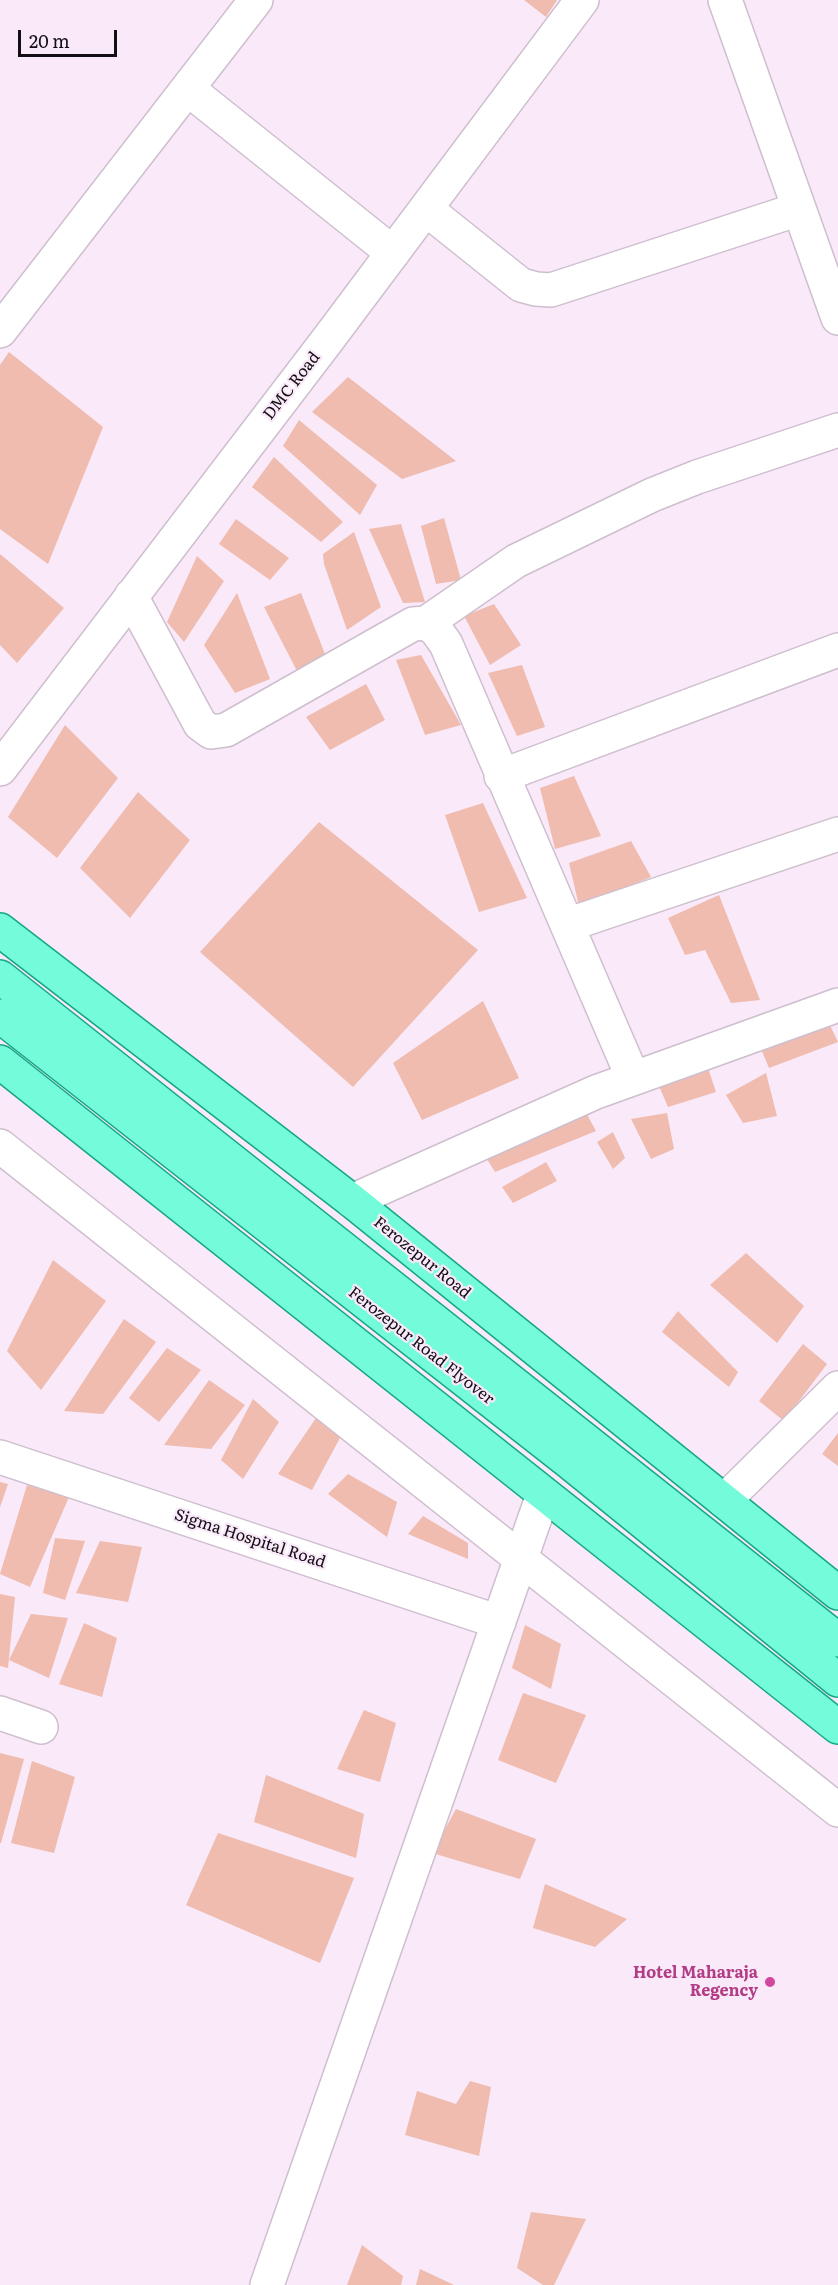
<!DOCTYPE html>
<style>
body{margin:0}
#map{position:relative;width:838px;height:2285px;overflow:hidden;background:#f9e9f9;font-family:Literata,serif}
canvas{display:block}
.scale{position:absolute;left:18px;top:30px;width:99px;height:27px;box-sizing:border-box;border:3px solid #140f14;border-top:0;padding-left:8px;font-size:18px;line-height:21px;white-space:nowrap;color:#140f14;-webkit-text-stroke:4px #f9e9f9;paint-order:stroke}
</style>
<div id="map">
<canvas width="838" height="2285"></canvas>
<div class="scale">20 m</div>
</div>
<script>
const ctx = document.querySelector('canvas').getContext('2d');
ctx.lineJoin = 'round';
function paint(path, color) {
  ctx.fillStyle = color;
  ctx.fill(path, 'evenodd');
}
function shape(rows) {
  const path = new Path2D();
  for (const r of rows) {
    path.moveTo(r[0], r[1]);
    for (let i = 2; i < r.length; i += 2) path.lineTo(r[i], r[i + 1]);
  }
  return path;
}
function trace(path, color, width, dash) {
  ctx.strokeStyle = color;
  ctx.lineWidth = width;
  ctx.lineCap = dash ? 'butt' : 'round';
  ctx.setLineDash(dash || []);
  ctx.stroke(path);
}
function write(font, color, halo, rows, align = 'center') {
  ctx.font = font + ' Literata,serif';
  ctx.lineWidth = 4.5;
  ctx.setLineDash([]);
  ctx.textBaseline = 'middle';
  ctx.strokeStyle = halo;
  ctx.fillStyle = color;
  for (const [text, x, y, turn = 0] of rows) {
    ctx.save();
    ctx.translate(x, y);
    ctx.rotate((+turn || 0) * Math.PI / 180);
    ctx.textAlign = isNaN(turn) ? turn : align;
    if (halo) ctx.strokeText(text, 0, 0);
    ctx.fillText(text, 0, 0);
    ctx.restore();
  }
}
paint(shape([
 [524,0,557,0,546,17],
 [9,352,103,427,48,564,0,529,0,365],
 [348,377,456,461,402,479,312,412],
 [299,420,377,485,360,515,283,446],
 [274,457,343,522,321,542,252,487],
 [444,518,461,580,436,584,421,526],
 [236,519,289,558,270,580,219,544],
 [401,524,425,602,403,603,369,529],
 [354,532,381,607,347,630,324,564,323,554],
 [0,554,64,608,17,663,0,645],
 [197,556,224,581,184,642,167,622],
 [237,593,270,679,235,693,204,645],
 [301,593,325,654,298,673,264,607],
 [494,604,521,645,490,665,464,616],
 [421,655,461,725,425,735,396,660],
 [522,665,545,727,517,736,488,673],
 [366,684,385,720,330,750,306,717],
 [65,725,118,778,57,858,8,817],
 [574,776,601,836,555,849,540,788],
 [138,792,190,840,130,918,80,868],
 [483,803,527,898,479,912,445,815],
 [319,822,478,950,353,1087,200,952],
 [631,841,651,877,579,906,569,863],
 [719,895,760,1000,731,1003,705,950,685,955,668,918],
 [483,1001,519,1078,422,1120,393,1063],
 [828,1021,838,1042,769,1068,759,1044],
 [707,1065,716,1092,668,1107,659,1086],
 [766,1073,777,1116,743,1123,726,1095],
 [584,1109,596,1131,495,1172,485,1156],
 [667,1113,674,1149,651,1159,631,1119],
 [613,1132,625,1158,613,1169,597,1142],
 [546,1162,557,1181,513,1203,502,1187],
 [746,1253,804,1306,777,1343,710,1285],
 [53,1260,106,1301,41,1390,7,1351],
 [678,1311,738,1372,729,1387,662,1332],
 [124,1319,156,1342,103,1414,64,1411],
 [803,1344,827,1364,784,1421,759,1401],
 [167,1348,201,1370,159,1422,129,1398],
 [209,1380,245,1405,211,1449,164,1445],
 [253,1399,279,1422,243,1479,221,1460],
 [316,1418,341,1436,312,1490,278,1474],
 [838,1433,838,1466,822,1454],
 [348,1474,397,1502,387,1537,328,1494],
 [0,1482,8,1484,0,1507],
 [27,1485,69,1497,30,1587,0,1574],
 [423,1516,468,1543,468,1559,408,1534],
 [55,1538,85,1541,65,1600,43,1593],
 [100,1541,142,1547,128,1602,76,1593],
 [0,1594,15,1597,8,1668,0,1666],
 [31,1614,68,1618,49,1678,9,1660],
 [84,1623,117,1638,102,1697,59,1684],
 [525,1625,561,1644,551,1689,512,1668],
 [523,1693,586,1715,556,1783,498,1760],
 [364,1710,396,1723,380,1782,337,1769],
 [0,1753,24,1759,1,1843,0,1843],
 [32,1761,75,1777,54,1853,11,1843],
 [266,1775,364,1814,356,1858,254,1822],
 [456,1809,536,1839,520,1879,432,1853],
 [218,1833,354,1878,320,1963,186,1905],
 [545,1884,627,1919,595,1947,533,1928],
 [470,2081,491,2087,479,2156,405,2135,417,2091,456,2104],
 [531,2212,586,2219,554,2285,543,2285,517,2268],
 [362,2245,403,2276,401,2285,347,2285],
 [420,2269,454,2285,416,2285]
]), '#efbcaf');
const minor = shape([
 [725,0,838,318],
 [188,89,393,253],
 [426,209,521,285,536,289,551,290,799,209],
 [0,331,256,0],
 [131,596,200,724,211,732,226,730,413,624,426,623,436,630,446,644,633,1078],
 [426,623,516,561,652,495,697,477,838,430],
 [0,769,329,338,582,0],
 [501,776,838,650],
 [567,925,838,834],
 [0,1146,838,1810],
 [352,1201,596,1092,838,1005],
 [0,1457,499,1622],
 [724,1501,838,1388],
 [0,1713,41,1727],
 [267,2285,543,1495]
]);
const major = shape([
 [0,930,352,1201,838,1593],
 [0,977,838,1640],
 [0,1016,568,1461,838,1680],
 [0,1062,838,1727]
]);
trace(minor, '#cebfce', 36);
trace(major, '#15a785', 36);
trace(minor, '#fff', 33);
trace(major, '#73fbda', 33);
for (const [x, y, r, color] of [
 [770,1982,6,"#d1479c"]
]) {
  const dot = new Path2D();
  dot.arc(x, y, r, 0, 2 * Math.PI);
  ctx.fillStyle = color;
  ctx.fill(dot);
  trace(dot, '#f9e9f9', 2);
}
write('16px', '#140f14', '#f9e9f9', [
 ["DMC Road",292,386,-52],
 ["Ferozepur Road",422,1258,39],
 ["Ferozepur Road Flyover",421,1346,38],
 ["Sigma Hospital Road",250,1539,18]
]);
write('bold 16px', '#b23c85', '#f9e9f9', [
 ["Hotel Maharaja",758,1973],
 ["Regency",758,1991]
], 'right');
</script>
